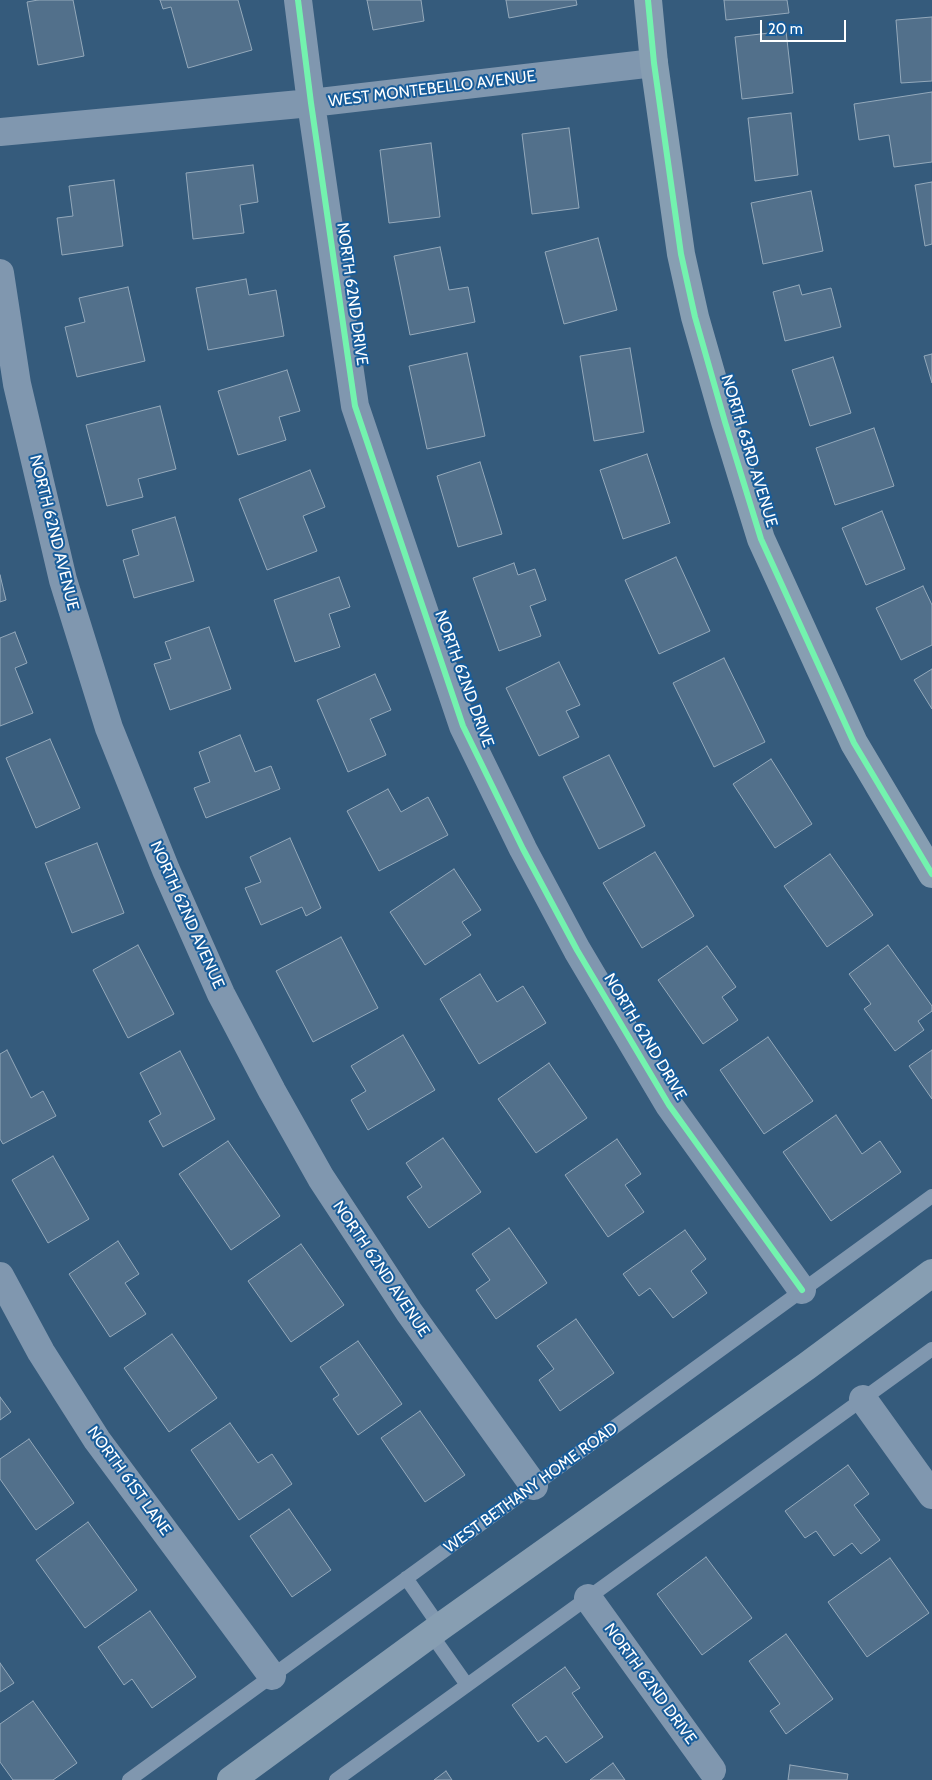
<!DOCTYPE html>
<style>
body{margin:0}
#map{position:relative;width:932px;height:1780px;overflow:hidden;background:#355b7c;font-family:Cabin,sans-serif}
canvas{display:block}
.scale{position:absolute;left:760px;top:20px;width:86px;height:22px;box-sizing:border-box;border:2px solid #fff;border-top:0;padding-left:6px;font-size:15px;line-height:18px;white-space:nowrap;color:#fff;-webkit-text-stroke:4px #175c9a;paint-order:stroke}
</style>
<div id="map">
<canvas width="932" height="1780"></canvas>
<div class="scale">20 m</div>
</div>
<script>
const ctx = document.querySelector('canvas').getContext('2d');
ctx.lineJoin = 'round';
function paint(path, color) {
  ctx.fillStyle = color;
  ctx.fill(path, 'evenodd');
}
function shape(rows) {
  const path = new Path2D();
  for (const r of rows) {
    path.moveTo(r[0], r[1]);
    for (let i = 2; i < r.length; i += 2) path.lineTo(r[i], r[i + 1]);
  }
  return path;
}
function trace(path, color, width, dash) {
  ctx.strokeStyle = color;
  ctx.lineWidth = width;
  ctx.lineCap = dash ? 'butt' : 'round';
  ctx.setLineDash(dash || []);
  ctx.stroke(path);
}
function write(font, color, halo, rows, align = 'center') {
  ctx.font = font + ' Cabin,sans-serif';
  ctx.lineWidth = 4;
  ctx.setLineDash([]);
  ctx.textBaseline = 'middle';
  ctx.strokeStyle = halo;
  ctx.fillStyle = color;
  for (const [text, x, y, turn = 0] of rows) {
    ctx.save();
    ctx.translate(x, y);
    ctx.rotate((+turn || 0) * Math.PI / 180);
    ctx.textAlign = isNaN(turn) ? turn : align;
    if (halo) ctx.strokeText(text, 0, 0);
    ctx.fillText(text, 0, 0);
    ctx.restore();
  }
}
const building = shape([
 [38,0,73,0,84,56,38,65,27,2,38,0],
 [160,0,238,0,252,50,188,68,171,7,163,9,160,0],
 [367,0,421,0,424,21,373,30,367,0],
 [506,0,576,0,577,5,509,18,506,0],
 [724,0,787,0,789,13,726,20,724,0],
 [932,17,932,81,901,83,896,20,932,17],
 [786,31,793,93,742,99,735,37,786,31],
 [932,92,932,162,894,167,889,135,859,140,854,104,932,92],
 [791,113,798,175,755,181,748,118,791,113],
 [569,128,579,208,532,214,522,134,569,128],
 [431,143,440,217,389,223,380,150,431,143],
 [253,165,258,202,240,205,244,233,193,239,186,173,253,165],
 [114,180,123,246,62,255,57,218,73,216,69,186,114,180],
 [932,182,932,244,925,246,915,185,932,182],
 [811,191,823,251,763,264,751,203,811,191],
 [598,238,617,310,564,324,545,252,598,238],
 [440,247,449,290,468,287,475,322,410,335,394,256,440,247],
 [246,279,249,295,276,290,284,336,208,350,196,288,246,279],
 [799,285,802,295,831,288,841,327,785,341,773,292,799,285],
 [128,287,145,361,77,377,65,327,85,322,79,298,128,287],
 [630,348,644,432,594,441,580,356,630,348],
 [467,353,485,436,427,449,409,366,467,353],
 [932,354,932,383,924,356,932,354],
 [833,357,851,413,810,426,792,370,833,357],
 [287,370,300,411,279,417,286,440,238,455,218,391,287,370],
 [160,406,176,469,138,479,143,497,107,506,86,425,160,406],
 [874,428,894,486,835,505,816,448,874,428],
 [647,454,670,523,623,539,600,470,647,454],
 [480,462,502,534,458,547,437,476,480,462],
 [310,470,325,507,303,516,317,551,267,570,239,499,310,470],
 [882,511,905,569,866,585,842,528,882,511],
 [175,517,194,581,134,598,123,560,139,555,132,530,175,517],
 [676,557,710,631,659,654,625,580,676,557],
 [514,563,518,575,535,569,546,600,530,606,541,636,499,651,473,578,514,563],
 [0,575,6,600,0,602,0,575],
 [339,577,350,607,329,614,340,647,295,662,274,600,339,577],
 [923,586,932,605,932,645,901,660,876,608,923,586],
 [209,627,231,689,170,710,154,664,171,659,165,642,209,627],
 [15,632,27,663,15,668,33,713,0,726,0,638,15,632],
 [724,658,765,742,714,767,673,683,724,658],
 [559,662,580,705,566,711,579,737,539,756,506,688,559,662],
 [932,669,932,709,914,680,932,669],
 [375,674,391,710,370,719,386,755,348,772,317,700,375,674],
 [240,735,255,772,271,766,280,789,206,818,194,788,210,782,199,752,240,735],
 [50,739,80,808,36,828,6,758,50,739],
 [609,755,645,826,599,849,563,777,609,755],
 [771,759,812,824,775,848,733,784,771,759],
 [388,789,401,812,428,797,448,835,379,871,347,811,388,789],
 [290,838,321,908,306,916,302,907,261,925,245,888,261,882,250,857,290,838],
 [97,843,124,913,72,933,45,863,97,843],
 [655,852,694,916,642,948,603,883,655,852],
 [830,854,873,915,827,947,784,886,830,854],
 [454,869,481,910,462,922,471,935,425,965,390,912,454,869],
 [341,937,378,1008,313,1042,276,971,341,937],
 [138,945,174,1014,128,1038,93,970,138,945],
 [888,945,932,1006,932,1011,918,1021,924,1030,895,1051,864,1009,871,1004,849,974,888,945],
 [707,946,736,987,722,997,738,1020,703,1044,658,980,707,946],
 [480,974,497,1002,523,986,546,1023,479,1064,440,999,480,974],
 [403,1035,435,1090,368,1130,351,1100,366,1091,351,1066,403,1035],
 [768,1037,813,1101,764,1134,720,1070,768,1037],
 [7,1050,31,1098,43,1091,56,1116,3,1144,0,1139,0,1054,7,1050],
 [932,1050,932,1099,909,1066,932,1050],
 [180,1051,215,1119,163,1147,149,1121,161,1114,140,1073,180,1051],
 [549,1063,587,1118,536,1153,498,1099,549,1063],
 [836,1115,862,1154,880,1141,901,1172,831,1221,783,1152,836,1115],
 [443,1138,481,1192,429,1228,407,1197,422,1187,406,1163,443,1138],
 [617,1139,641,1174,625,1185,644,1212,608,1237,565,1175,617,1139],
 [228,1141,280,1216,231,1250,179,1174,228,1141],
 [53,1156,89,1219,48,1243,12,1180,53,1156],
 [509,1228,547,1283,496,1319,476,1290,490,1280,472,1254,509,1228],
 [685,1230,706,1259,691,1271,707,1293,673,1318,650,1288,639,1296,623,1274,685,1230],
 [118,1241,139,1274,125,1283,146,1314,110,1337,69,1274,118,1241],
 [301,1244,344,1305,291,1342,248,1281,301,1244],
 [576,1319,614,1373,560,1411,539,1380,554,1369,537,1346,576,1319],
 [172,1334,217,1398,169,1432,124,1368,172,1334],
 [358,1341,402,1404,358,1435,333,1399,339,1395,320,1367,358,1341],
 [0,1397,11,1412,0,1420,0,1397],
 [420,1411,465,1475,425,1502,381,1438,420,1411],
 [230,1423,258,1463,272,1454,292,1484,239,1520,191,1450,230,1423],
 [29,1439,74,1503,36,1530,0,1479,0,1459,29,1439],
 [848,1465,869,1494,854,1505,880,1540,861,1554,852,1543,834,1556,816,1531,805,1538,785,1511,848,1465],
 [289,1509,331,1570,292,1597,250,1536,289,1509],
 [88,1522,137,1590,85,1628,36,1560,88,1522],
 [706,1557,752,1618,702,1655,657,1594,706,1557],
 [890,1558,929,1613,867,1657,828,1602,890,1558],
 [150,1611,196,1677,152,1708,132,1679,124,1685,98,1647,150,1611],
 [786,1634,833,1699,786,1734,770,1711,780,1704,749,1661,786,1634],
 [0,1663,14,1683,0,1692,0,1663],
 [565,1667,580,1688,572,1693,603,1737,566,1763,546,1736,538,1742,512,1705,565,1667],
 [33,1701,77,1763,53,1780,13,1780,0,1762,0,1724,33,1701],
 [613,1763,625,1780,590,1780,613,1763],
 [790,1765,848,1774,847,1780,788,1780,790,1765],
 [446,1771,452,1780,434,1780,446,1771]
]);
paint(building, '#52708b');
trace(building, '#94a9bb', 1);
trace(shape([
 [406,1578,440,1627],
 [431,1634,467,1685],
 [129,1780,932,1196],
 [336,1780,932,1349]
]), '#8097af', 14);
trace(shape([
 [298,0,311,103,355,406,463,726,523,849,577,950,669,1105,802,1290],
 [0,132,311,103,654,63],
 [0,273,17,384,63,580,109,728,166,870,221,994,272,1091,321,1178,409,1312,534,1486],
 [0,1276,41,1352,97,1440,272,1676],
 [863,1399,932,1495],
 [588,1598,712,1770]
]), '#8097af', 28);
trace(shape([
 [648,0,654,63,681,254,695,317,725,422,761,539,854,743,932,874],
 [231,1780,440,1627,807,1366,932,1273]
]), '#879eb2', 28);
trace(shape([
 [298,0,311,103,355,406,463,726,523,849,577,950,669,1105,802,1290],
 [648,0,654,63,681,254,695,317,725,422,761,539,854,743,932,874]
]), '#73f3ae', 6);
write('16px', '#fff', '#175c9a', [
 ["WEST MONTEBELLO AVENUE",432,89,-7],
 ["NORTH 62ND DRIVE",352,294,82],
 ["NORTH 63RD AVENUE",749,451,73],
 ["NORTH 62ND AVENUE",54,533,76],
 ["NORTH 62ND DRIVE",464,679,70],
 ["NORTH 62ND AVENUE",187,915,66],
 ["NORTH 62ND DRIVE",645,1037,59],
 ["NORTH 62ND AVENUE",381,1269,56],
 ["NORTH 61ST LANE",129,1481,54],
 ["WEST BETHANY HOME ROAD",531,1488,-36],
 ["NORTH 62ND DRIVE",650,1684,54]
]);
</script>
